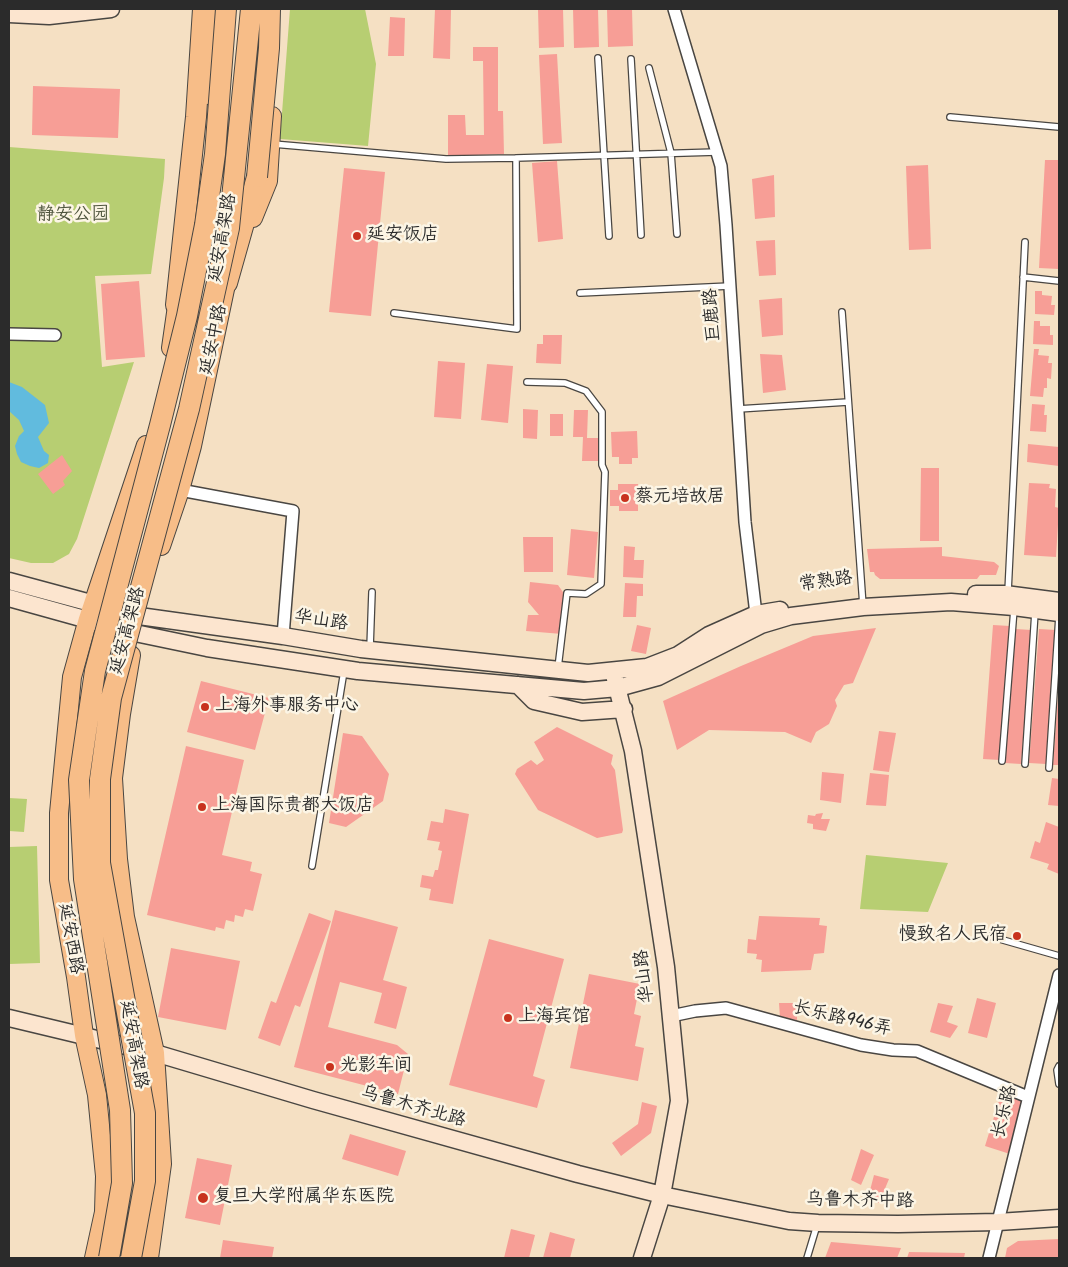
<!DOCTYPE html>
<meta charset="utf-8">
<style>
body{margin:0}
#map{position:relative;width:1068px;height:1267px;overflow:hidden;background:#f5e0c3;font-family:Kalam,sans-serif}
canvas{display:block}
.frame{position:absolute;inset:0;border:10px solid #2b2b2b;pointer-events:none}
</style>
<div id="map">
<canvas width="1068" height="1267"></canvas>
<div class="frame"></div>
</div>
<script>
const ctx = document.querySelector('canvas').getContext('2d');
ctx.lineJoin = 'round';
function paint(path, color) {
  ctx.fillStyle = color;
  ctx.fill(path, 'evenodd');
}
function shape(rows) {
  const path = new Path2D();
  for (const r of rows) {
    path.moveTo(r[0], r[1]);
    for (let i = 2; i < r.length; i += 2) path.lineTo(r[i], r[i + 1]);
  }
  return path;
}
function trace(path, color, width, dash) {
  ctx.strokeStyle = color;
  ctx.lineWidth = width;
  ctx.lineCap = dash ? 'butt' : 'round';
  ctx.setLineDash(dash || []);
  ctx.stroke(path);
}
function write(font, color, halo, rows, align = 'center') {
  ctx.font = font + ' Kalam,"LXGW WenKai TC",sans-serif';
  ctx.lineWidth = 5;
  ctx.setLineDash([]);
  ctx.textBaseline = 'middle';
  ctx.strokeStyle = halo;
  ctx.fillStyle = color;
  for (const [text, x, y, turn = 0] of rows) {
    ctx.save();
    ctx.translate(x, y);
    ctx.rotate((+turn || 0) * Math.PI / 180);
    ctx.textAlign = isNaN(turn) ? turn : align;
    if (halo) ctx.strokeText(text, 0, 0);
    ctx.fillText(text, 0, 0);
    ctx.restore();
  }
}
paint(shape([
 [290,9,365,9,376,64,368,146,280,139],
 [9,147,165,159,164,178,151,274,95,276,102,367,134,362,77,539,69,554,53,563,31,563,9,558],
 [9,798,27,799,24,832,9,831],
 [37,846,40,963,9,964,9,847],
 [866,855,948,863,928,912,860,909]
]), '#b7ce72');
paint(shape([
 [9,382,22,387,45,405,49,423,38,437,44,451,49,455,48,463,39,468,30,466,21,462,17,454,15,446,19,436,24,431,19,420,9,411]
]), '#61bbde');
paint(shape([
 [435,9,451,9,450,59,433,58],
 [538,9,563,9,564,47,539,48],
 [573,9,598,9,599,47,574,48],
 [607,9,632,9,633,46,608,47],
 [390,17,405,18,404,56,388,56],
 [473,47,498,47,498,111,503,111,504,154,448,156,448,115,465,115,466,135,484,135,483,61,473,61],
 [557,54,562,143,543,144,539,55],
 [33,86,120,89,118,138,32,135],
 [1045,160,1059,160,1059,269,1039,268],
 [557,161,563,239,538,242,532,163],
 [928,165,931,249,909,250,906,166],
 [344,168,385,172,371,316,329,312],
 [774,175,775,217,755,219,752,179],
 [775,240,776,275,759,276,756,241],
 [139,281,145,357,106,360,101,284],
 [1035,291,1042,291,1042,295,1052,296,1051,305,1055,305,1054,315,1035,314],
 [782,298,783,335,762,337,759,300],
 [1034,321,1040,321,1040,326,1050,326,1050,335,1053,335,1053,345,1033,344],
 [543,335,562,335,561,364,536,363,537,344,543,344],
 [1034,349,1039,349,1038,355,1049,356,1048,363,1052,363,1051,379,1047,378,1047,388,1044,388,1043,397,1030,396],
 [760,354,782,355,786,390,763,393],
 [438,361,465,363,461,419,434,417],
 [487,364,513,366,508,423,481,420],
 [1032,404,1045,405,1044,415,1047,415,1046,432,1030,431],
 [523,409,538,410,537,439,523,438],
 [574,410,588,410,587,438,599,438,598,461,582,461,583,437,573,437],
 [550,414,563,414,563,436,550,436],
 [637,431,638,458,632,458,632,464,619,464,619,457,612,457,611,432],
 [1028,444,1059,447,1059,466,1027,462],
 [62,455,72,471,63,481,65,485,53,494,38,474],
 [921,468,939,468,939,541,920,541],
 [1029,483,1050,484,1049,488,1056,489,1055,507,1059,508,1056,557,1024,555],
 [618,484,638,484,638,511,619,511,619,506,610,506,610,490,618,490],
 [571,529,598,532,594,578,567,575],
 [523,537,553,537,553,572,524,572],
 [624,546,635,547,634,560,644,560,643,578,623,577],
 [942,547,942,556,994,562,999,566,996,575,980,575,977,579,880,579,875,575,874,572,870,572,867,549],
 [530,582,558,585,565,595,562,634,526,631,528,615,539,615,528,602],
 [625,583,643,584,643,596,637,596,636,617,623,617],
 [637,625,651,628,646,654,631,651],
 [993,625,1010,626,1000,760,983,759],
 [876,628,853,683,844,685,835,700,837,706,829,724,816,732,811,743,785,732,709,730,677,750,663,701,741,666,813,636],
 [1015,629,1032,630,1021,764,1005,763],
 [1039,629,1056,630,1046,764,1029,763],
 [201,681,269,698,255,750,187,732],
 [1058,697,1059,697,1059,765,1053,765],
 [557,727,613,755,611,764,615,770,623,830,622,833,597,838,538,810,515,774,517,769,531,760,537,765,544,760,534,742],
 [879,731,896,733,889,772,873,770],
 [343,733,362,736,389,774,383,801,346,827,329,823],
 [186,746,244,760,222,855,252,862,250,871,262,874,253,911,245,909,243,917,235,915,234,922,226,920,224,929,216,927,215,931,147,915],
 [822,772,844,774,841,803,820,800],
 [870,773,889,775,886,806,866,805],
 [1052,778,1059,779,1059,806,1048,805],
 [445,809,469,814,453,904,429,900,431,889,420,887,422,875,433,877,435,870,438,870,442,851,438,850,440,842,427,840,431,821,443,823],
 [823,813,821,819,830,819,826,831,813,829,813,824,807,823,808,815,815,816,816,814],
 [1046,822,1059,827,1059,874,1047,869,1049,864,1030,858,1035,841,1040,843],
 [335,910,398,927,383,980,407,987,396,1029,374,1023,382,993,340,982,328,1027,397,1045,408,1054,398,1094,294,1067],
 [309,913,331,921,300,1007,295,1005,280,1046,258,1038,271,1001,276,1003],
 [759,916,820,918,819,925,827,926,824,953,814,954,811,970,761,972,762,960,756,959,757,954,747,953,748,939,756,940],
 [489,939,564,959,533,1076,545,1080,537,1108,449,1085],
 [171,948,240,961,226,1030,158,1017],
 [589,974,640,984,634,1014,641,1016,635,1046,644,1048,638,1081,570,1068],
 [977,998,996,1003,987,1038,968,1033],
 [779,1003,797,1003,797,1020,780,1018],
 [938,1003,953,1006,947,1022,958,1026,950,1038,930,1032],
 [1002,1091,1024,1099,1010,1154,985,1146],
 [642,1102,657,1106,651,1133,621,1156,612,1143,638,1124],
 [350,1134,406,1151,398,1176,342,1159],
 [861,1149,874,1155,861,1185,851,1180],
 [197,1158,232,1165,220,1225,185,1218],
 [874,1175,889,1179,879,1203,868,1198],
 [511,1229,535,1235,529,1258,504,1258],
 [550,1232,575,1239,570,1258,543,1258],
 [1059,1239,1059,1258,1005,1258,1007,1248,1018,1241],
 [223,1240,274,1247,272,1258,220,1258],
 [831,1242,901,1248,897,1258,825,1258],
 [909,1252,965,1253,964,1258,907,1258]
]), '#f79e96');
const lane = shape([
 [598,58,609,236],
 [631,59,641,235],
 [649,68,671,153,677,234],
 [950,117,1059,127],
 [273,144,446,159,516,158,517,329,394,313],
 [516,158,717,152],
 [1023,277,1059,281],
 [580,293,730,286],
 [842,312,863,606],
 [527,382,565,383,586,391,602,412,602,465,605,472,601,584,586,594,567,593,558,668],
 [738,409,848,402],
 [1008,592,1025,242],
 [370,648,372,592],
 [1002,761,1014,609],
 [1025,764,1035,612],
 [1049,768,1059,616],
 [312,866,344,671],
 [989,936,1059,956],
 [1059,1066,1057,1070,1059,1084],
 [807,1258,817,1225]
]);
const street = shape([
 [674,9,721,166,726,225,745,522,756,614,759,620],
 [9,334,55,335],
 [180,490,293,511,283,636],
 [671,1016,695,1011,726,1008,861,1045,893,1050,917,1051,1028,1097],
 [989,1258,1059,975]
]);
const secondary = shape([
 [9,14,49,16,111,9],
 [9,581,139,616,283,636,361,649,588,673,647,667,678,655,709,635,756,614,780,610],
 [976,594,1005,594,1059,601],
 [9,598,135,633,207,648,358,671,584,691,618,688,658,677,761,625,791,616,863,607,951,602,1014,607,1059,613],
 [615,679,633,751,666,967,679,1101,662,1195,642,1258],
 [518,685,534,701,582,712,624,709],
 [9,1018,155,1053,313,1100,578,1174,662,1195,789,1221,818,1223,898,1224,998,1222,1059,1218]
]);
const primary = shape([
 [207,95,214,9],
 [253,218,268,181,272,116],
 [171,348,179,292],
 [161,546,180,490,192,446,228,275],
 [131,655,121,714,113,778,118,859,125,917,155,1053,162,1164,149,1258],
 [94,1258,104,1212,105,1176,97,1095,84,1035,76,977,59,880,59,813,72,677,88,619,146,445]
]);
const highway = shape([
 [227,283,257,177],
 [176,305,196,117,203,9]
]);
trace(lane, '#494642', 8);
trace(street, '#494642', 14);
trace(secondary, '#494642', 19);
trace(primary, '#494642', 20);
trace(highway, '#494642', 22);
trace(lane, '#fff', 5.5);
trace(street, '#fff', 11);
trace(secondary, '#fce5cf', 16);
trace(primary, '#f7bd88', 18);
trace(highway, '#f7bd88', 20);
const highwayBridge = shape([
 [257,177,269,48,270,9],
 [109,1258,122,1183,120,1110,84,879,79,780,95,671,160,425,187,316,205,225,215,154,226,9],
 [131,1258,145,1181,145,1113,100,863,100,779,111,698,189,409,229,228,251,9]
]);
trace(highwayBridge, '#494642', 22, []);
trace(highwayBridge, '#f7bd88', 20);
for (const [x, y, r, color] of [
 [357,236,5,"#c8321e"],
 [625,498,5,"#c8321e"],
 [205,707,5,"#c8321e"],
 [202,807,5,"#c8321e"],
 [1017,936,5,"#c8321e"],
 [508,1018,5,"#c8321e"],
 [330,1067,5,"#c8321e"],
 [203,1198,6,"#c8321e"]
]) {
  const dot = new Path2D();
  dot.arc(x, y, r, 0, 2 * Math.PI);
  ctx.fillStyle = color;
  ctx.fill(dot);
  trace(dot, '#fcf5e5', 2);
}
write('18px', '#4e543d', '#fcf5e5', [
 ["静安公园",73,216]
]);
write('18px', '#2b2b2b', '#fcf5e5', [
 ["延安饭店",367,236],
 ["蔡元培故居",635,498],
 ["上海外事服务中心",215,707],
 ["上海国际贵都大饭店",212,807],
 ["慢致名人民宿",1007,936,"right"],
 ["上海宾馆",518,1018],
 ["光影车间",340,1067],
 ["复旦大学附属华东医院",214,1198]
], 'left');
write('18px', '#2b2b2b', '#fcf5e5', [
 ["延安高架路",224,238,-80],
 ["巨鹿路",714,315,-94],
 ["延安中路",215,340,-78],
 ["常熟路",826,583,-8],
 ["华山路",321,622,9],
 ["延安高架路",129,631,-75],
 ["延安西路",69,939,80],
 ["华山路",646,976,-97],
 ["长乐路946弄",842,1020,13],
 ["延安高架路",132,1045,80],
 ["乌鲁木齐北路",413,1108,16],
 ["长乐路",1006,1112,-76],
 ["乌鲁木齐中路",860,1202,1]
]);
</script>
